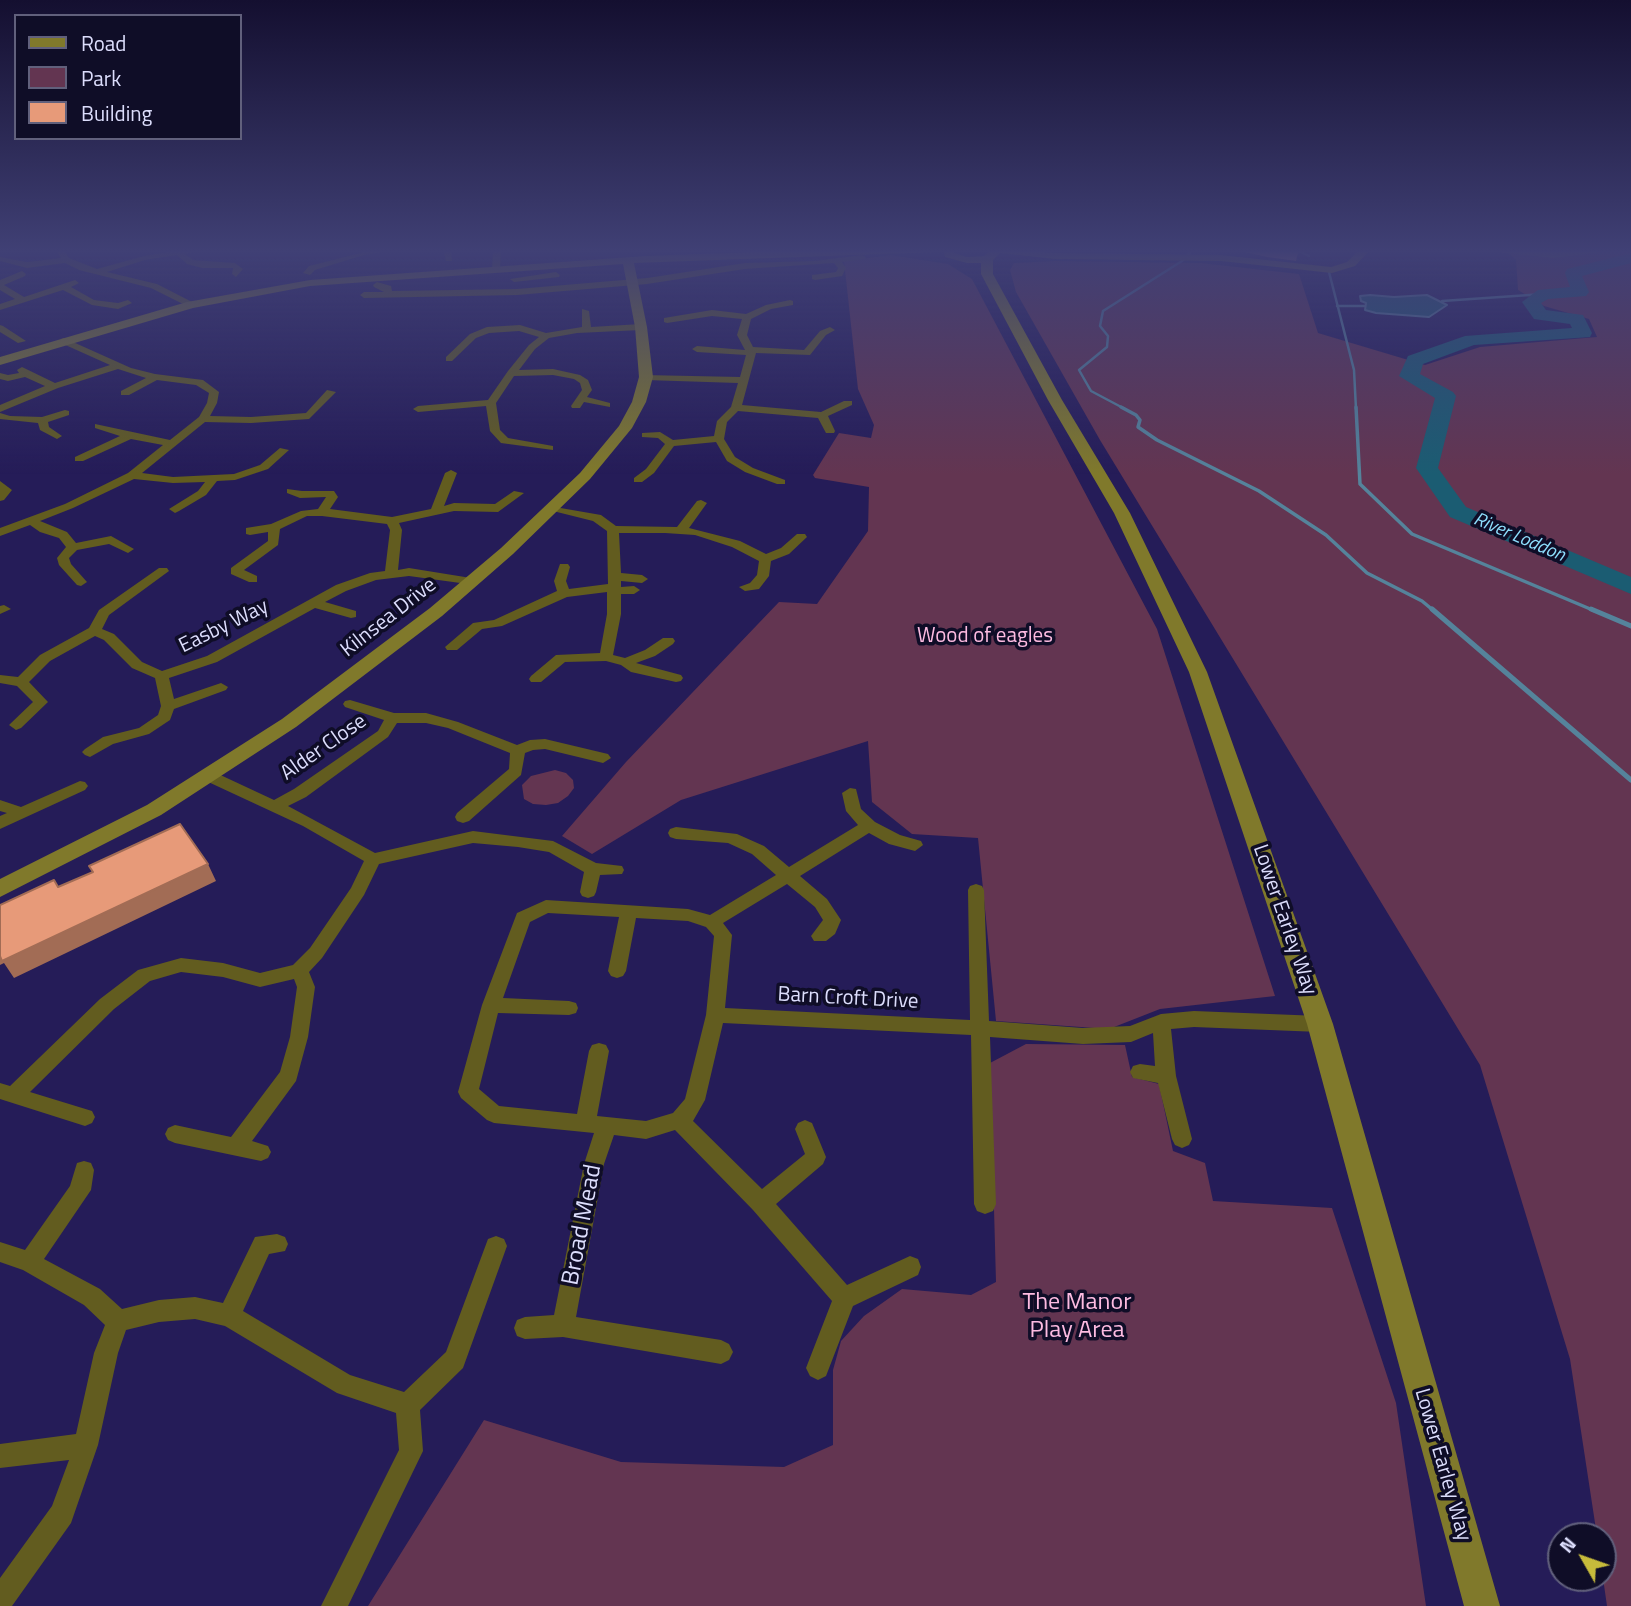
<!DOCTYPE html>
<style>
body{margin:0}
#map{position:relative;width:1631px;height:1606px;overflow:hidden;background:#251c58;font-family:"Titillium Web",sans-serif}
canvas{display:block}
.legend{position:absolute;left:14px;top:14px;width:228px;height:126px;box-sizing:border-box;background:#0f0d27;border:2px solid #61607c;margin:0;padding:9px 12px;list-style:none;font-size:21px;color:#dcddfc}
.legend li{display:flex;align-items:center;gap:14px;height:35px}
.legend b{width:35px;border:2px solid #61607c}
.north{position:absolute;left:1547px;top:1522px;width:70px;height:70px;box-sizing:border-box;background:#0f0d27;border:2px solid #61607c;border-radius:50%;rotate:310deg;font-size:19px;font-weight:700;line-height:28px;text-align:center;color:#dcddfc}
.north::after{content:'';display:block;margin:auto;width:24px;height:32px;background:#c7bb3b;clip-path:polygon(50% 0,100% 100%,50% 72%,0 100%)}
</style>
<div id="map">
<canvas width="1631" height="1606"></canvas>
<ul class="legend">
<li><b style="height:9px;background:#80792b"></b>Road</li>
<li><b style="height:19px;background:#633551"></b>Park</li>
<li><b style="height:19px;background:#e79a79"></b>Building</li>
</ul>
<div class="north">N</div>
</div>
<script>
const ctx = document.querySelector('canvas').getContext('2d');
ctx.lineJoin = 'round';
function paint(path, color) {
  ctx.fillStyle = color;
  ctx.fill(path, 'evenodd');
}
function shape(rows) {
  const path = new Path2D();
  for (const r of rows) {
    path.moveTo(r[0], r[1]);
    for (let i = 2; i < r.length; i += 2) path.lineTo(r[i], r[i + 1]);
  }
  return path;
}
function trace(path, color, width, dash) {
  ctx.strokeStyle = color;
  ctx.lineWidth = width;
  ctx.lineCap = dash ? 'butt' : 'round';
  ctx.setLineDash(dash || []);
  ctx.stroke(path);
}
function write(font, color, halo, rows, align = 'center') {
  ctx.font = font + ' "Titillium Web",sans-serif';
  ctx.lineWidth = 7;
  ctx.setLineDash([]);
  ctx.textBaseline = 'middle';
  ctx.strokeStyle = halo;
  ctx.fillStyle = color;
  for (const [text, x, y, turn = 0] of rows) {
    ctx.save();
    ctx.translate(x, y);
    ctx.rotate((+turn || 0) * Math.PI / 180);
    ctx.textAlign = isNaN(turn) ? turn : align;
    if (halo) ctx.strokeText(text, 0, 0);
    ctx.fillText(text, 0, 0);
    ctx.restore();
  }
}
paint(shape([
 [1536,249,1631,249,1631,1606,1607,1606,1603,1578,1603,1536,1597,1536,1570,1359,1480,1065,1100,440,1016,292,1010,270,1014,263,1055,261,1201,263,1299,274,1318,333,1425,365,1480,347,1597,337,1589,319,1544,306,1518,290,1516,260,1507,252,1539,250],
 [891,255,948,264,972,279,1157,629,1275,996,1160,1009,1109,1029,996,1021,978,838,912,834,872,802,868,741,681,800,592,854,562,836,626,762,779,602,817,604,868,531,869,487,815,478,813,475,839,433,871,438,874,425,858,389,844,261],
 [555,770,566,773,573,780,574,788,568,796,558,803,546,805,533,804,524,799,522,785,531,776],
 [1026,1044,1125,1045,1132,1077,1159,1084,1173,1151,1205,1163,1213,1201,1332,1208,1396,1403,1426,1606,368,1606,484,1420,621,1462,784,1467,833,1445,833,1370,841,1341,864,1316,902,1289,971,1295,996,1282,990,1063]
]), '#633551');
const water = shape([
 [1370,295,1394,297,1427,295,1447,305,1429,317,1376,313,1365,310,1366,303,1361,301,1360,296,1370,295]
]);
paint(water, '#1b5c72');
trace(water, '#55839b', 2);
trace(shape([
 [1295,249,1309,256],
 [1329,272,1354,370,1356,409],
 [1442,301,1544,294],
 [1337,306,1365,306],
 [1125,409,1091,391,1079,370,1107,347,1108,336,1100,326,1103,311,1182,261,1190,253,1186,249]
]), '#55839b', 2.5);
trace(shape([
 [1121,407,1136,415,1140,420,1138,427,1157,440,1259,491,1326,535,1367,573,1422,601,1434,611],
 [1356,407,1360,484,1412,534,1595,611]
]), '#55839b', 3.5);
trace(shape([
 [1432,609,1631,780],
 [1591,609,1631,626]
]), '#55839b', 5);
paint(shape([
 [1631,253,1631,263,1582,276,1589,292,1586,296,1548,299,1541,303,1546,310,1583,315,1592,333,1590,337,1474,345,1423,364,1420,374,1453,392,1456,396,1438,468,1466,507,1631,577,1631,594,1450,517,1416,468,1435,398,1399,376,1408,356,1465,336,1572,328,1570,324,1534,319,1522,302,1538,290,1570,287,1565,273,1567,269,1631,253]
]), '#1b5c72');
paint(shape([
 [55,249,63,249,69,258,97,269,144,256,184,249,203,249,185,254,193,260,235,263,243,269,236,277,232,274,233,268,202,268,187,264,177,255,145,260,107,272,157,284,194,303,194,307,191,308,151,288,79,270,65,263,27,268,0,261,0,257,27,262,61,258,55,249],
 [376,249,398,249,364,255,315,270,310,275,303,273,309,266,376,249],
 [443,249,451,249,452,261,446,261,443,249],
 [493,249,501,249,500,269,496,272,492,269,493,249],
 [862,255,866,257,865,259,842,262,846,268,842,276,815,280,812,279,812,275,836,272,838,268,834,263,745,269,647,284,517,295,364,298,360,295,364,292,384,292,374,287,373,285,377,282,391,286,392,291,517,289,647,278,745,263,814,261,862,255],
 [22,271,26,274,25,276,4,285,24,297,75,280,79,283,71,287,94,300,118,303,128,300,132,303,118,309,92,305,63,290,0,310,0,304,15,299,0,290,0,280,22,271],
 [556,272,560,275,559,277,514,282,510,279,556,272],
 [790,300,793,301,793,305,771,309,751,319,747,335,753,347,804,350,820,331,830,327,835,330,826,335,810,355,756,353,742,405,821,412,844,401,852,401,852,405,828,416,835,431,834,433,826,433,818,418,738,411,727,422,724,439,735,457,753,468,785,480,785,484,777,484,745,472,727,461,716,442,674,446,654,473,642,482,634,482,634,478,646,469,665,444,658,438,642,437,642,433,660,432,673,440,714,436,717,421,731,407,738,383,646,380,641,377,643,375,740,377,746,355,697,352,692,349,697,346,745,350,737,335,742,319,712,316,667,323,664,322,664,318,712,310,746,314,766,305,790,300],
 [582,309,589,311,591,327,641,324,646,327,641,330,577,333,549,338,535,349,519,370,553,369,580,375,588,380,592,390,587,397,610,403,610,407,584,402,580,408,572,408,571,406,582,390,580,383,574,379,553,375,514,376,496,403,500,430,508,438,553,446,553,450,501,443,490,431,486,406,418,412,413,409,418,406,488,400,508,371,529,345,539,337,519,331,489,333,476,338,452,361,446,361,446,357,470,334,487,327,520,325,546,333,582,327,582,309],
 [0,325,3,326,26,341,18,343,0,332,0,325],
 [64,338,131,368,155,374,203,380,219,392,217,403,210,416,251,417,306,413,327,390,336,392,309,419,251,423,205,422,142,473,173,477,234,474,260,465,280,448,289,450,268,469,235,480,217,481,206,495,179,511,175,513,169,509,198,491,205,482,173,483,134,479,73,508,40,521,67,532,76,543,111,536,134,549,128,553,109,544,77,550,69,558,71,564,87,582,81,586,77,585,59,565,57,558,66,547,59,538,40,532,30,525,0,536,0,528,65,504,128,473,163,445,131,439,83,461,75,461,75,457,120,436,95,428,95,424,170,440,199,417,207,403,209,393,196,385,157,380,129,395,121,395,121,391,146,378,118,369,58,388,0,412,0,405,45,386,25,377,8,381,0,379,0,373,8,375,19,373,17,370,22,367,55,383,110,365,61,343,61,339,64,338],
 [65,410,69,411,69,415,48,422,49,427,62,436,57,439,40,430,38,423,0,419,0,413,10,416,42,417,65,410],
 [451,470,457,473,444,506,454,503,495,504,514,491,524,493,498,512,454,511,399,523,402,530,398,570,409,568,471,578,475,579,475,585,409,576,376,580,346,591,325,602,356,611,356,617,351,618,315,608,217,662,169,678,174,699,221,683,228,687,226,690,174,709,170,720,149,734,113,744,90,757,85,755,82,752,85,749,103,737,139,728,158,715,161,706,155,678,132,668,104,640,95,636,50,661,29,682,48,702,21,728,16,730,9,725,33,702,17,686,0,683,0,675,18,677,40,655,89,628,99,610,159,568,167,568,169,571,109,615,102,629,114,634,142,662,162,671,207,656,336,585,370,573,385,571,390,530,387,524,322,516,307,516,280,529,278,545,244,570,257,576,257,582,249,582,231,574,231,568,268,541,268,532,250,535,246,534,246,528,271,524,301,511,318,509,326,497,300,498,287,493,287,489,302,491,334,491,338,497,330,509,392,517,431,509,445,473,451,470],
 [0,481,12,490,4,500,0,501,0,481],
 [701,500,707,503,689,528,740,541,766,554,781,548,797,534,805,534,807,537,789,554,771,561,769,576,759,589,745,591,739,587,750,583,757,575,759,561,732,547,695,535,665,533,619,533,621,573,642,575,648,579,642,583,621,581,621,587,634,586,640,590,634,594,621,594,621,614,613,655,625,658,645,650,663,638,673,638,675,641,673,644,655,656,636,663,681,675,683,678,681,681,676,682,631,672,621,665,606,661,565,662,541,682,531,682,529,679,531,676,556,655,600,653,607,614,607,592,567,597,502,626,482,629,457,650,447,650,445,647,473,623,494,620,557,591,554,581,560,564,568,564,570,567,566,581,569,589,608,584,607,531,593,521,549,510,549,506,601,515,616,526,677,527,697,501,701,500],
 [4,605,11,609,0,614,0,606,4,605],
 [350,700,394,713,426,713,458,722,517,745,530,740,545,739,608,754,611,758,603,763,545,749,533,750,525,753,521,775,469,821,463,823,457,821,455,817,457,813,509,769,510,753,448,728,426,723,397,723,388,737,306,797,288,806,375,853,473,831,553,841,596,863,622,866,624,870,622,874,600,875,596,892,594,896,588,898,582,896,580,892,584,872,549,852,518,847,473,843,379,864,364,895,322,958,309,972,315,987,308,1037,296,1081,252,1141,268,1146,271,1152,268,1158,261,1161,175,1143,168,1140,165,1134,168,1128,175,1125,231,1137,280,1072,290,1037,297,987,294,979,260,987,223,977,181,972,150,981,114,1009,30,1092,92,1111,95,1117,92,1123,85,1126,0,1099,0,1083,10,1086,100,999,138,970,181,958,223,963,260,973,293,965,310,948,351,888,364,861,303,826,204,780,201,776,204,772,214,772,274,800,294,789,378,731,384,720,345,707,343,704,345,701,350,700],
 [80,781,85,782,88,786,85,790,0,829,0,816,7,813,0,811,0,800,21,807,80,781],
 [850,788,856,789,861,809,875,822,900,835,921,841,923,845,915,851,889,844,869,833,800,876,827,899,841,920,835,934,826,941,814,941,811,936,823,920,815,907,787,884,723,923,732,935,725,1008,970,1020,968,890,970,886,976,884,982,886,984,890,989,1021,1083,1028,1130,1026,1161,1014,1194,1011,1320,1016,1327,1019,1329,1024,1327,1029,1320,1032,1194,1027,1171,1029,1176,1076,1192,1139,1189,1145,1182,1148,1175,1145,1172,1139,1158,1083,1133,1078,1130,1072,1133,1066,1140,1064,1155,1066,1153,1033,1131,1042,1083,1044,990,1037,996,1204,993,1211,985,1214,977,1211,974,1204,971,1035,723,1023,705,1100,693,1121,762,1189,805,1154,795,1129,798,1123,805,1120,812,1123,826,1157,823,1164,776,1204,847,1285,910,1256,918,1259,921,1267,918,1275,853,1306,826,1376,818,1380,810,1376,806,1368,832,1301,753,1210,675,1130,646,1139,614,1135,604,1164,576,1317,721,1340,729,1344,733,1352,729,1360,721,1364,563,1337,525,1339,517,1336,514,1328,517,1320,525,1317,554,1315,584,1164,594,1133,494,1123,487,1120,461,1098,458,1092,482,1005,517,913,546,900,688,909,710,915,776,875,752,854,728,843,676,839,670,837,668,833,670,829,676,827,737,834,764,846,789,867,858,825,846,811,842,793,850,788],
 [548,913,619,917,608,971,611,976,617,978,623,976,626,971,636,918,688,921,706,927,714,936,706,1015,685,1099,673,1113,646,1121,597,1116,609,1051,606,1045,599,1043,592,1045,589,1051,577,1114,499,1106,479,1089,498,1013,569,1015,576,1013,578,1008,576,1003,569,1001,503,998,530,922,548,913],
 [84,1161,91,1163,94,1170,91,1190,44,1259,100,1289,122,1309,159,1300,195,1297,223,1303,255,1237,277,1234,285,1237,288,1244,285,1251,269,1254,243,1311,350,1375,404,1392,446,1352,488,1239,496,1236,504,1239,507,1246,463,1368,420,1410,423,1451,348,1606,321,1606,399,1450,396,1413,337,1393,225,1326,195,1319,159,1322,126,1330,118,1353,98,1445,71,1523,12,1606,0,1606,0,1578,52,1506,69,1460,0,1468,0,1444,76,1434,94,1353,105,1325,84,1305,23,1270,0,1262,0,1242,25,1250,70,1186,77,1163,84,1161]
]), '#625c1f');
paint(shape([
 [844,249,942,249,937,252,634,263,647,327,653,377,646,402,632,428,590,479,513,554,442,616,296,727,161,815,0,897,0,879,147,805,282,719,430,608,501,548,580,473,619,426,632,402,639,377,635,327,623,264,310,286,193,308,0,365,0,357,187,302,310,280,645,256,844,249],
 [943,249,953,249,954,253,967,257,984,256,992,249,1055,253,1221,255,1331,267,1347,262,1360,249,1371,249,1355,266,1332,273,1221,261,1055,259,1000,253,993,260,993,274,1062,400,1130,513,1207,672,1333,1024,1500,1606,1464,1606,1307,1024,1189,672,1114,513,1048,400,981,274,981,263,967,263,945,257,943,249],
 [1493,249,1553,252,1606,249,1601,252,1553,258,1498,252,1493,249]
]), '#80792b');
paint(shape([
 [1231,249,1299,249,1296,261,1267,257]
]), '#c78468');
paint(shape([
 [208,864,216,881,14,978,4,963,0,965,0,953]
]), '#a26c55');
const building = shape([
 [180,824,208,864,2,961,0,956,0,905,54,880,58,887,93,872,89,866,180,824]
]);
paint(building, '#e79a79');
trace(building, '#a26c55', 2);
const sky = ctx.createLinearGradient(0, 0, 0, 474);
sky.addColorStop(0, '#140f30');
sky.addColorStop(0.53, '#404075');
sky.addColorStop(1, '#40407500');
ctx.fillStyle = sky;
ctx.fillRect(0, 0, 1631, 474);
write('italic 19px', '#8ddefd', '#0f0d27', [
 ["River Loddon",1519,538,23]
]);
write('21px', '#dcddfc', '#0f0d27', [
 ["Kilnsea Drive",389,618,-38],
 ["Easby Way",224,627,-26],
 ["Alder Close",324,748,-35],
 ["Lower Earley Way",1284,920,71],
 ["Barn Croft Drive",848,999,3],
 ["Lower Earley Way",1442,1465,74]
]);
write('21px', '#fdbbe1', '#0f0d27', [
 ["Wood of eagles",985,637]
]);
write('24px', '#dcddfc', '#0f0d27', [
 ["Broad Mead",583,1225,-79]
]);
write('24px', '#fdbbe1', '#0f0d27', [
 ["The Manor",1077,1303],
 ["Play Area",1077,1331]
]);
</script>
